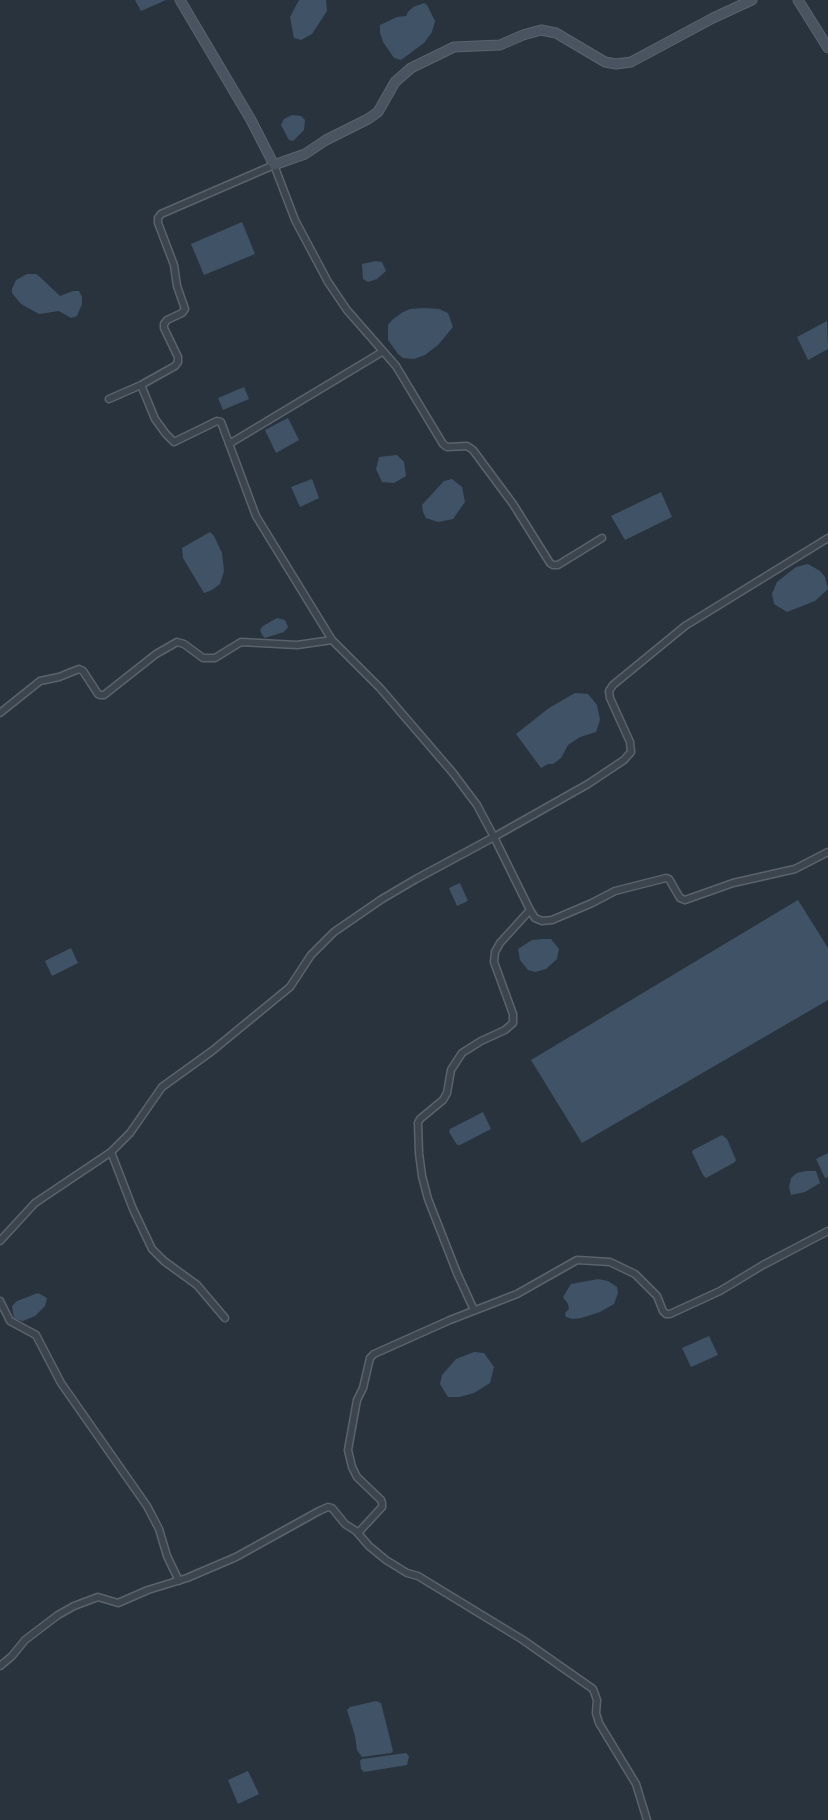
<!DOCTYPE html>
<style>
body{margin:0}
canvas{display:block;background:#28333e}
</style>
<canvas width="828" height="1820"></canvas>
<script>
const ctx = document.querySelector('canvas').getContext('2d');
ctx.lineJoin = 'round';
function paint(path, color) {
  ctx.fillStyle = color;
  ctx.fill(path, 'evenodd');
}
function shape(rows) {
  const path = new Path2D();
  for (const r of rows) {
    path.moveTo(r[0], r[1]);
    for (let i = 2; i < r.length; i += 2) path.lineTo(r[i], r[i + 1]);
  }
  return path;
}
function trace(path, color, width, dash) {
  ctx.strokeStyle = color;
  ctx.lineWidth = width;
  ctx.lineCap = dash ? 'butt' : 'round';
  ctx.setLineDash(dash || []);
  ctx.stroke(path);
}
paint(shape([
 [135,0,166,0,141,11],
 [299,0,326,0,327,11,312,34,301,40,294,38,290,17],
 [424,3,427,5,435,21,432,32,424,43,401,60,394,58,383,42,380,32,380,25,397,17,406,16,408,12,413,7],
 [292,115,301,116,305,120,304,130,293,141,289,140,281,125,284,119],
 [242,222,255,254,204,275,191,244],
 [376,261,382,262,386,271,377,279,368,282,363,279,362,264],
 [27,274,36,274,40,277,60,296,73,291,79,291,82,297,82,304,77,316,71,318,59,311,39,314,21,304,12,293,12,289,16,280],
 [424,308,439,309,448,313,453,327,438,345,425,355,414,359,403,358,398,354,388,340,388,325,392,320,403,312,410,309],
 [827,321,828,349,808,360,797,337],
 [244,387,249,399,223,410,218,398],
 [288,418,299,440,276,453,265,430],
 [397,455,404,462,406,476,394,483,382,482,376,469,379,457],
 [312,479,319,498,300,507,291,487],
 [452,479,462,487,465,502,453,519,438,522,426,518,423,512,422,505,444,481],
 [661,492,672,517,625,540,611,516],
 [210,532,214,536,222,553,224,571,220,584,212,590,204,593,183,558,182,548],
 [808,564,820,571,825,577,828,589,815,601,787,612,774,604,772,594,777,582,796,567],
 [277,618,285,620,288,627,284,632,265,638,262,635,260,630,263,626],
 [575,693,588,694,597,705,600,720,596,732,580,737,568,745,561,758,553,764,548,764,541,768,516,734,549,708],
 [460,883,468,901,457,906,449,888],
 [798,900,828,948,828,1000,582,1143,531,1060],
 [542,939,551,939,559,949,557,959,546,969,535,972,528,970,520,960,518,949,532,940],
 [71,948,78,963,52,976,45,961],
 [483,1112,491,1129,460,1145,457,1145,449,1132,450,1129],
 [722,1135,727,1139,736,1160,735,1162,706,1178,703,1175,692,1152,693,1150],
 [828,1153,828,1177,825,1178,816,1159],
 [806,1171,816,1171,820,1183,805,1192,791,1195,789,1187,791,1178,797,1173],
 [598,1279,608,1281,617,1287,618,1293,614,1304,600,1312,581,1318,573,1319,566,1317,565,1313,569,1309,568,1304,563,1297,571,1284],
 [38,1293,47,1298,45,1306,35,1316,23,1321,14,1319,12,1306,17,1301],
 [709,1336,718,1355,691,1367,682,1348],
 [474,1352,484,1353,494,1367,490,1383,474,1393,459,1397,448,1397,440,1384,442,1375,456,1359],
 [376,1701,381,1703,393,1751,391,1753,362,1757,357,1750,355,1736,347,1710,350,1707],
 [406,1753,409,1756,407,1765,364,1772,361,1769,360,1761,362,1759],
 [248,1771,259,1794,238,1804,228,1780]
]), '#405265');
const street = shape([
 [109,399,141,385,175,366,178,362,178,357,164,328,164,324,167,320,182,313,185,309,177,286,174,265,158,223,158,218,161,214,274,165,295,220,328,282,347,310,396,366,443,444,447,447,467,446,473,450,513,504,550,563,553,565,558,565,602,538],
 [229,444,382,352],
 [828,538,685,626,613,685,609,691,610,698,630,742,631,752,624,760,588,784,494,837,530,910,535,918,542,921,552,920,592,903,615,891,666,878,669,879,680,898,685,900,733,883,795,869,828,852],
 [0,713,40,681,59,677,79,669,83,671,98,694,100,695,104,695,156,654,177,642,184,644,203,658,215,658,241,642,297,645,332,640],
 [111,1152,133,1209,152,1249,164,1261,197,1285,225,1318],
 [0,1241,35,1203,111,1152,130,1133,162,1087,212,1051,290,987,311,955,334,932,382,899,416,879,494,837,477,805,453,773,380,688,332,640,256,516,221,422,217,421,174,442,166,434,155,419,141,385],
 [0,1301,10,1321,36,1335,61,1383,147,1506,159,1529,167,1556,179,1581],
 [474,1310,457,1273,428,1199,422,1176,419,1153,418,1123,420,1119,443,1100,447,1093,451,1070,462,1053,481,1041,505,1030,513,1023,513,1014,494,962,495,952,500,943,530,910],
 [358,1533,382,1507,382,1503,381,1500,357,1477,352,1467,348,1450,357,1400,363,1388,370,1358,374,1354,450,1320,517,1294,577,1260,610,1262,635,1274,657,1296,663,1311,666,1314,670,1314,720,1291,763,1265,828,1231],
 [0,1666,12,1656,25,1640,58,1615,74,1606,98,1597,118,1603,148,1590,187,1578,236,1557,319,1511,328,1507,332,1508,345,1524,356,1531,369,1546,386,1560,407,1573,418,1576,523,1640,593,1689,597,1700,596,1713,599,1723,636,1784,647,1820]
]);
const secondary = shape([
 [180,0,251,120,274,165,305,154,326,140,368,119,378,112,395,82,411,68,454,47,500,45,523,35,541,30,556,33,605,62,616,64,631,62,713,18,752,0],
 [798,0,828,48]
]);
trace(street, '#5a636c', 9);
trace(secondary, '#5a636c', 11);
trace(street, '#3c454e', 6);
trace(secondary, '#4a5461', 9);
</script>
